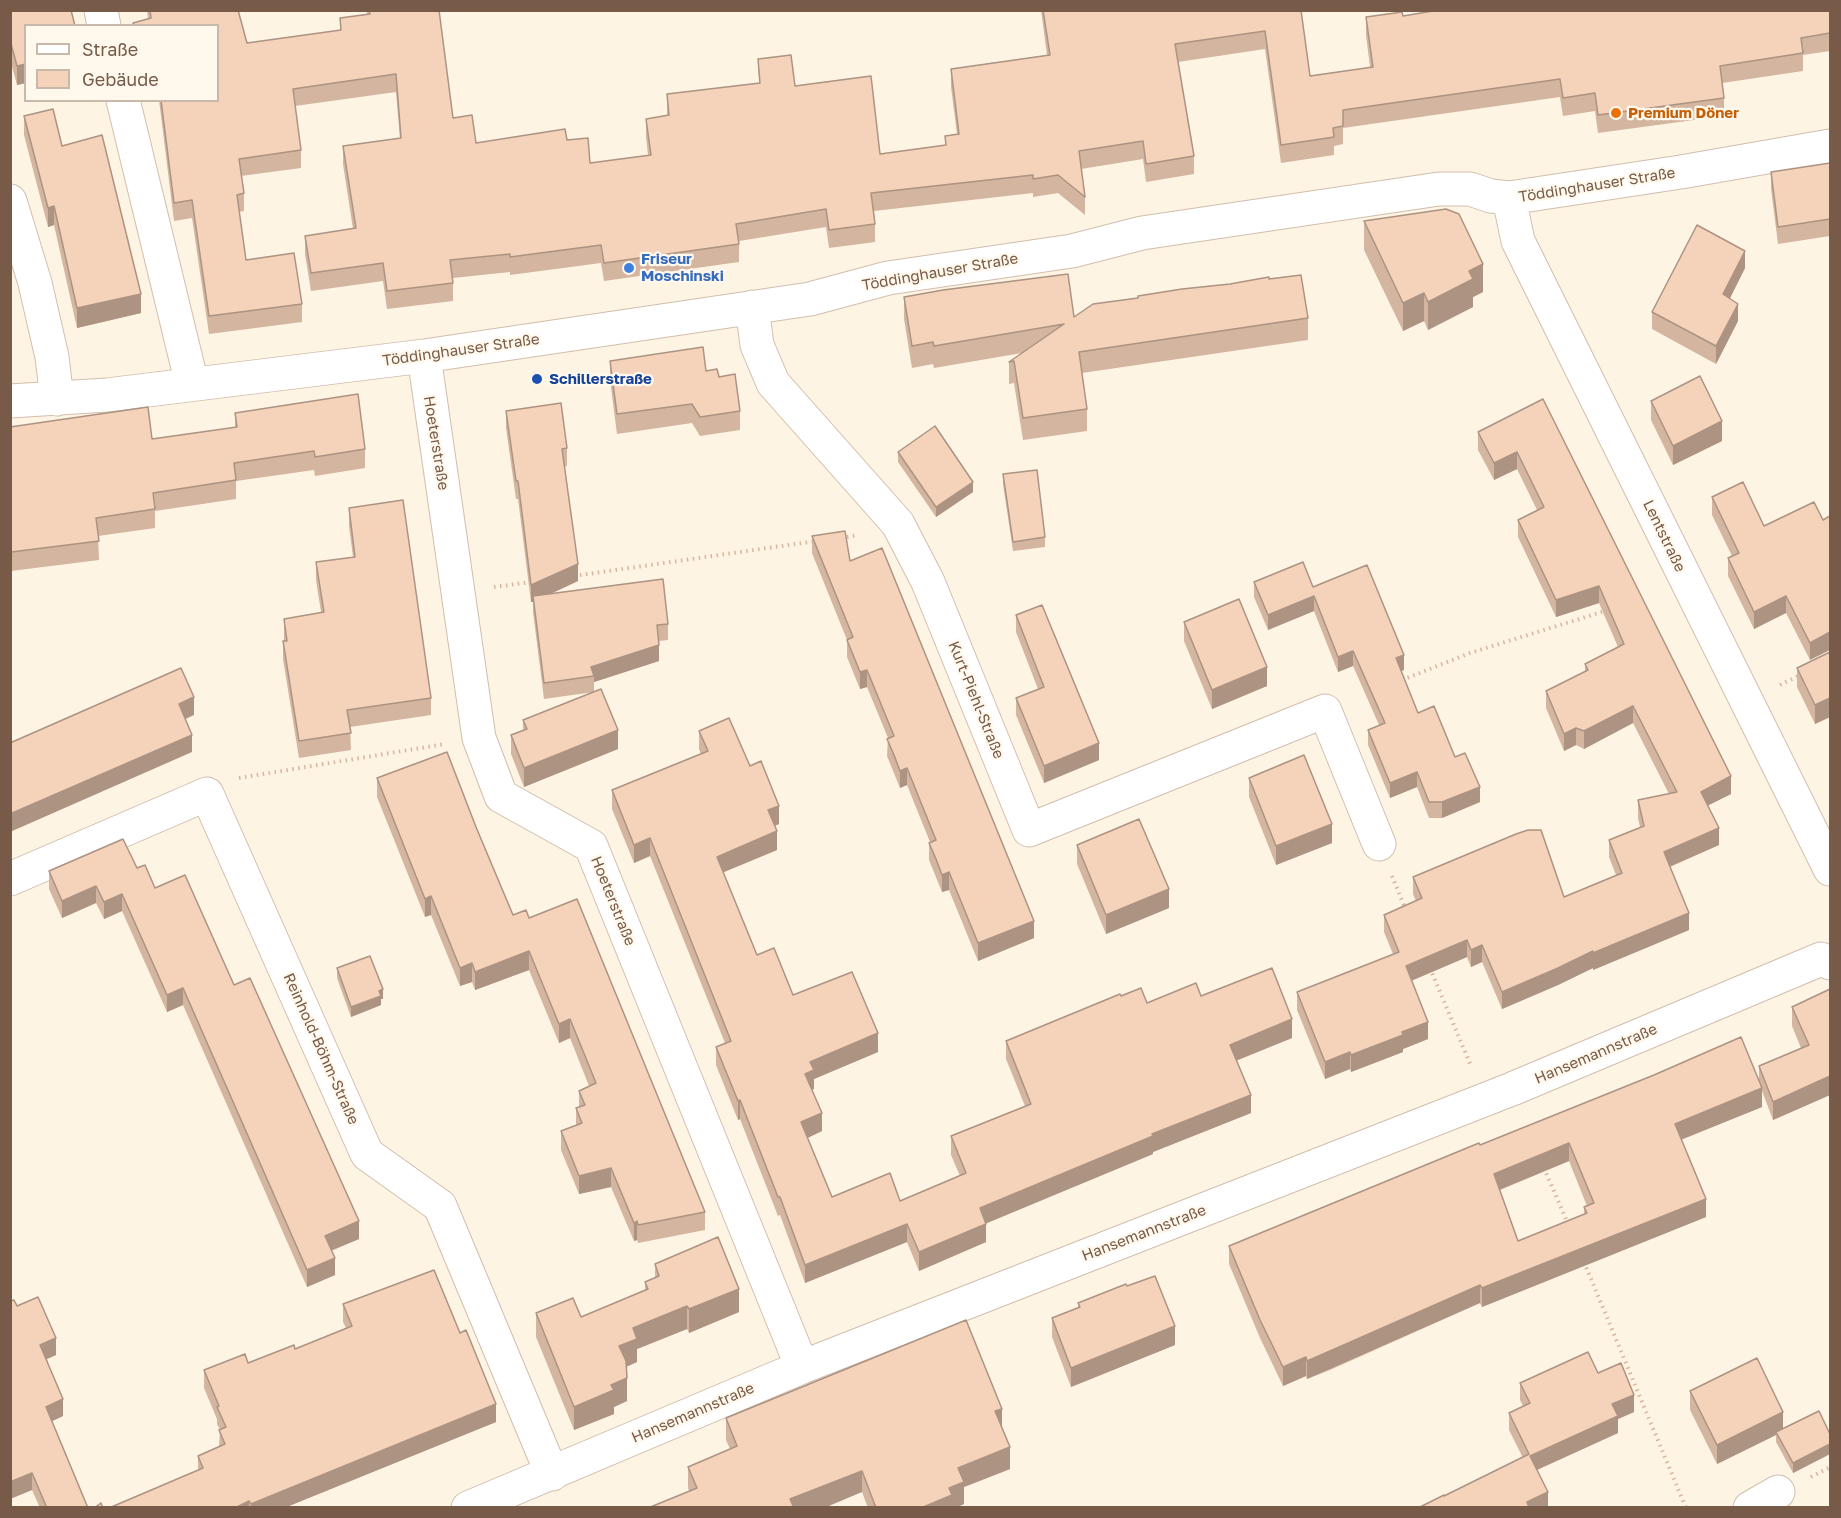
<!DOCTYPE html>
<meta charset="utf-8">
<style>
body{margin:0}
#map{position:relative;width:1841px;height:1518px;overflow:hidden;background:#fef4e4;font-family:"Golos Text",sans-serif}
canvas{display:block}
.frame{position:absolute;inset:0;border:12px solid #785a48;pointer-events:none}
.legend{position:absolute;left:24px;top:24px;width:195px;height:78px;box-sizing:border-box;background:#fff8ec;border:2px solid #c9b9aa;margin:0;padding:8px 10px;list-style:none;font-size:18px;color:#785a48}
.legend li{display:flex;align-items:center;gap:12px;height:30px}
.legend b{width:30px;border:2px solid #c9b9aa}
</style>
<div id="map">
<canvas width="1841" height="1518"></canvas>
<div class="frame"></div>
<ul class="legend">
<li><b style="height:8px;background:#fff"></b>Straße</li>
<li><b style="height:16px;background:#f5d2ba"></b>Gebäude</li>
</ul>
</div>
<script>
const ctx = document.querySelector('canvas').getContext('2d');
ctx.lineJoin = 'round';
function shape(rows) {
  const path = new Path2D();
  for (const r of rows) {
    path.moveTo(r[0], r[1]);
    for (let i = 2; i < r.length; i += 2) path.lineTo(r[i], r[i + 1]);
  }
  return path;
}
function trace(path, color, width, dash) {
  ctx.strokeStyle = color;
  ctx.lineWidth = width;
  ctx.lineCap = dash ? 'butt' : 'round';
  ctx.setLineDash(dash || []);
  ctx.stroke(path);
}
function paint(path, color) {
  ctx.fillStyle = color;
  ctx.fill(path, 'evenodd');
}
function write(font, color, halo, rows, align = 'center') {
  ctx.font = font + ' "Golos Text",sans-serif';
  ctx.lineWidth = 4.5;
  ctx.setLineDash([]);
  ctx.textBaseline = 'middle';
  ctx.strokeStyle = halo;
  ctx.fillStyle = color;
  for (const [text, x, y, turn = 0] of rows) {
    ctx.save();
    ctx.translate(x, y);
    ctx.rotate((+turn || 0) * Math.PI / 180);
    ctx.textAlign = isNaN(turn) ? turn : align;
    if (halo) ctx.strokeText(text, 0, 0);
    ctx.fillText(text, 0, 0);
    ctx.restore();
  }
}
const minor = shape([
 [101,10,104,26],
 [123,100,192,384],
 [1509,198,1518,241,1830,869],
 [10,201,35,283,52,357,57,399],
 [752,307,757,345,773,383,898,524,928,582,1029,830,1325,711,1379,844],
 [424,356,479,738,501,796,591,846,802,1367],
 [10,401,107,395,424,356,810,299,888,278,1072,251,1142,233,1439,189,1470,189,1491,196,1509,198,1681,172,1830,146],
 [10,879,207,794,367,1154,440,1206,552,1474],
 [468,1508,802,1367,1512,1089,1821,959,1830,963],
 [1750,1508,1778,1492]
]);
trace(minor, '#d2beac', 35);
trace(shape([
 [841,538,858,535],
 [574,576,816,541],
 [494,587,531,582],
 [1402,680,1470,653,1605,611],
 [1780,685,1800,675],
 [239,778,445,744],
 [1392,876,1405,908],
 [1430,968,1471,1066],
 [1544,1168,1568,1224],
 [1584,1262,1686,1508],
 [1811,1477,1830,1467]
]), '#dab59d', 4, [1.5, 4.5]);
trace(minor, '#fff', 33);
paint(shape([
 [10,10,26,26,26,83,17,85,10,59],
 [147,10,238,10,247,43,340,31,340,18,367,15,367,10,439,10,453,118,476,143,567,140,590,163,648,155,646,137,646,119,667,115,667,94,759,83,758,59,795,86,880,154,945,145,945,136,957,134,951,87,951,69,1047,55,1041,10,1301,10,1310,76,1370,67,1366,35,1366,17,1830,10,1830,51,1803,55,1803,71,1722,83,1724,98,1724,116,1598,133,1595,111,1563,116,1560,97,1343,128,1343,144,1334,146,1334,155,1281,163,1265,49,1178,62,1194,156,1194,174,1146,182,1143,159,1081,169,1085,197,1085,215,1058,193,1033,197,1033,193,874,211,875,224,875,242,829,248,826,227,739,241,739,262,604,281,601,263,510,275,510,272,453,278,453,301,387,309,383,281,311,291,305,254,305,236,353,229,343,164,343,146,400,139,396,92,295,106,301,150,301,168,241,176,244,193,244,211,239,212,246,260,302,304,302,322,209,334,192,218,174,221,159,100,218,100,218,26,133,26,133,23,148,19],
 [24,116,62,146,141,313,77,328,54,225,48,227,24,135],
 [1830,163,1830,246,1830,236,1778,244,1771,189,1771,172],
 [1364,221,1483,292,1473,297,1473,307,1428,330,1424,321,1403,331,1364,250],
 [1745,268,1730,298,1738,321,1716,364,1652,329,1652,312],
 [1269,279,1308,318,1308,340,1082,373,1087,409,1087,431,1023,440,1014,383,1009,384,1009,362,1022,353,934,368,933,364,912,368,904,319,904,297,1074,317,1230,284],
 [610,361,706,371,719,377,740,411,740,430,700,436,692,423,617,434,610,380],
 [1543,399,1731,794,1708,805,1719,845,1670,867,1689,930,1593,970,1593,968,1558,985,1502,1009,1482,962,1471,967,1467,957,1411,981,1428,1039,1403,1049,1403,1052,1351,1072,1350,1069,1325,1079,1297,1010,1297,992,1393,954,1384,932,1384,915,1416,901,1413,894,1413,877,1564,897,1616,875,1609,857,1609,840,1640,827,1638,818,1638,800,1669,794,1633,723,1584,749,1576,745,1564,751,1546,708,1546,691,1585,672,1585,664,1618,647,1599,603,1556,617,1518,537,1518,520,1537,510,1517,469,1494,480,1478,450,1478,432],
 [1651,401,1722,441,1673,465,1651,420],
 [506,411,567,448,567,466,564,467,578,581,550,594,668,624,668,640,659,641,659,661,594,682,594,692,544,699,533,612,533,602,531,602,518,499,516,499,506,428],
 [235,413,365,449,365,468,315,476,314,470,236,481,236,499,155,511,155,528,98,536,99,560,11,571,10,427,152,439,235,427],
 [898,452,973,492,936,517,898,462],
 [1003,474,1045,537,1045,547,1013,551,1003,484],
 [1712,497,1764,526,1814,502,1810,660,1786,613,1754,629,1728,576,1728,558,1732,556,1712,515],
 [349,508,431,698,431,715,350,727,351,750,299,758,283,659,283,641,284,641,284,619,321,612,316,580,316,562,353,557,349,526],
 [812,536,850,561,1034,938,978,961,949,890,942,892,929,860,929,843,930,842,907,785,900,788,887,756,888,738,867,687,860,689,847,657,847,640,812,553],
 [1254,582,1313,587,1404,670,1401,671,1418,713,1455,757,1480,802,1442,818,1429,818,1417,787,1390,798,1368,745,1368,730,1379,725,1353,666,1338,672,1314,611,1268,630,1254,597],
 [1016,615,1099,760,1044,783,1016,715,1016,698,1038,689,1016,632],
 [1184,622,1267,686,1212,709,1184,641],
 [1830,652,1830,717,1815,724,1797,687,1797,668],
 [523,720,618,749,524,787,511,754,511,735,523,730],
 [699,731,750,766,779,824,775,826,777,850,723,872,757,955,793,995,878,1052,814,1079,814,1089,812,1089,822,1131,807,1138,832,1197,900,1201,960,1176,951,1155,951,1136,1025,1106,1006,1059,1006,1041,1121,996,1147,1003,1201,996,1292,1038,1236,1061,1251,1113,1153,1152,1153,1154,986,1223,986,1242,919,1271,907,1242,805,1283,780,1215,778,1216,740,1119,738,1120,716,1065,716,1047,725,1043,650,856,634,863,612,809,612,790,701,754,699,749],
 [377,778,476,827,513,915,529,918,705,1212,705,1230,638,1243,637,1240,634,1241,611,1187,579,1194,561,1150,561,1131,576,1125,576,1108,579,1107,579,1091,589,1086,570,1038,559,1043,529,970,475,990,472,982,460,986,431,915,425,917,377,797],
 [1249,778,1332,843,1276,865,1249,797],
 [1077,845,1169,908,1106,934,1077,864],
 [137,868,155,888,234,985,359,1239,331,1251,335,1275,307,1287,183,1005,167,1012,122,911,104,919,96,903,62,918,49,889,49,871],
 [337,968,383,999,381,999,381,1005,351,1017,337,978],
 [1830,989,1830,1095,1773,1120,1762,1091,1762,1107,1681,1140,1706,1217,1482,1307,1480,1303,1330,1370,1307,1379,1306,1376,1283,1386,1260,1338,1229,1264,1229,1246,1480,1145,1759,1082,1759,1066,1801,1048,1792,1026,1792,1007],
 [1569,1161,1587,1206,1584,1207,1584,1214,1518,1241,1500,1190],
 [655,1264,739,1312,689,1333,687,1329,637,1349,637,1362,626,1367,627,1401,614,1407,614,1414,574,1430,536,1337,536,1313,581,1317,645,1290,645,1282,655,1278],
 [1127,1286,1175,1345,1071,1387,1052,1337,1052,1318,1078,1308,1078,1303],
 [10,1301,17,1306,56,1355,47,1359,63,1416,52,1421,88,1508,40,1508,32,1490,10,1499],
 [343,1304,496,1422,284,1508,109,1508,198,1470,198,1456,219,1446,220,1430,217,1424,217,1419,204,1388,204,1370,248,1363,295,1349,346,1328,343,1322],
 [1598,1373,1634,1412,1618,1419,1618,1433,1537,1470,1548,1508,1444,1496,1523,1458,1509,1430,1509,1413,1523,1406,1520,1400,1520,1383],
 [1690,1391,1783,1428,1830,1434,1830,1454,1793,1473,1776,1442,1776,1435,1717,1464,1690,1410],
 [726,1418,1002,1428,1010,1469,964,1487,964,1504,955,1508,868,1508,862,1492,689,1491,688,1488,688,1467,730,1449,726,1440]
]), '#d3b5a0');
paint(shape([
 [26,64,26,83,17,85,17,66],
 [54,206,54,225,48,227,48,208],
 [1745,251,1745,268,1723,312,1723,294],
 [1483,264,1483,292,1473,297,1473,307,1428,330,1428,302,1469,271],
 [1424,293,1424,321,1403,331,1403,303],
 [141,294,141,313,77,328,77,308],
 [1738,304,1738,321,1716,364,1716,346],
 [1722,421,1722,441,1673,465,1673,446],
 [1517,452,1517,469,1494,480,1494,463],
 [973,482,973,492,936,517,936,507],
 [578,564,578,581,533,602,533,596,533,602,531,602,531,585],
 [1599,586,1599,603,1556,617,1556,600],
 [1314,596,1314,611,1268,630,1268,615],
 [1786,596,1786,613,1754,629,1754,612],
 [1830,632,1830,650,1810,660,1810,643],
 [659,645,659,661,594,682,594,676,591,667],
 [1353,651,1353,666,1338,672,1338,657],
 [1404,655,1404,670,1396,673,1396,658],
 [1267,667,1267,686,1212,709,1212,690],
 [867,670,867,687,860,689,860,672],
 [194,697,194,715,179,722,179,704],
 [1830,698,1830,717,1815,724,1815,705],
 [1633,706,1633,723,1584,749,1584,731],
 [1576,728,1576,745,1564,751,1564,734],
 [618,730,618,749,524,787,524,768],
 [192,735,192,752,10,832,10,814],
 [1099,743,1099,760,1044,783,1044,766],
 [907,768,907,785,900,788,900,771],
 [1417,772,1417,787,1390,798,1390,783],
 [1731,776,1731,794,1701,809,1701,792],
 [1480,787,1480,802,1442,818,1442,802],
 [779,806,779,824,768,828,768,810],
 [1332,824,1332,843,1276,865,1276,846],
 [1719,828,1719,845,1664,869,1664,852],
 [777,831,777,850,717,875,717,857],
 [650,838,650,856,634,863,634,845],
 [949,872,949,890,942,892,942,875],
 [96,886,96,903,62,918,62,901],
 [1169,889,1169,908,1106,934,1106,915],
 [122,894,122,911,104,919,104,902],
 [431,896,431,915,425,917,425,899],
 [1689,913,1689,930,1593,970,1593,953],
 [1034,921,1034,938,978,961,978,943],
 [1467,940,1467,957,1406,983,1406,966],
 [1482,945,1482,962,1471,967,1471,950],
 [529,951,529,970,475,990,475,972],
 [1593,951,1593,968,1558,985,1502,1009,1502,992],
 [472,963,472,982,460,986,460,968],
 [183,988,183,1005,167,1012,167,995],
 [383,989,383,999,381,999,381,1005,351,1017,351,1007],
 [570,1019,570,1038,559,1043,559,1024],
 [1292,1019,1292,1038,1230,1063,1230,1045],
 [1428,1022,1428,1039,1403,1049,1403,1052,1351,1072,1351,1055,1402,1032],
 [878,1033,878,1052,814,1079,814,1089,805,1092,805,1074,810,1062],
 [1350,1052,1350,1069,1325,1079,1325,1062],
 [1830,1076,1830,1095,1773,1120,1773,1102],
 [1762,1088,1762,1107,1675,1142,1675,1124],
 [1251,1095,1251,1113,1153,1152,1153,1154,980,1226,980,1208,1152,1134],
 [740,1100,740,1119,738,1120,738,1101],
 [822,1113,822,1131,801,1141,801,1122],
 [1569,1143,1569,1161,1494,1192,1494,1174],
 [611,1168,611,1187,579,1194,579,1176],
 [1706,1199,1706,1217,1482,1307,1482,1288],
 [359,1221,359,1239,325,1253,325,1236],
 [637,1221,637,1240,634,1241,634,1223],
 [907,1224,907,1242,805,1283,805,1265],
 [986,1224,986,1242,919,1271,919,1252],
 [335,1258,335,1275,307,1287,307,1270],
 [1480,1285,1480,1303,1307,1379,1307,1361],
 [739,1289,739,1312,689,1333,689,1309],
 [687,1306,687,1329,637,1349,637,1362,619,1370,619,1346,633,1328],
 [1175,1326,1175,1345,1071,1387,1071,1368],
 [56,1338,56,1355,40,1362,40,1345],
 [1306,1357,1306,1376,1283,1386,1283,1367],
 [627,1378,627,1401,614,1407,614,1414,574,1430,574,1407,611,1385],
 [1634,1395,1634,1412,1618,1419,1618,1433,1530,1473,1530,1456,1612,1404],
 [63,1399,63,1416,46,1424,46,1407],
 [496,1404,496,1422,284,1508,251,1508,251,1504],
 [1002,1409,1002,1430,995,1411],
 [1783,1412,1783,1431,1776,1432,1776,1435,1717,1464,1717,1445],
 [1830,1444,1830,1454,1793,1473,1793,1463],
 [1010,1447,1010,1469,964,1487,964,1504,955,1508,921,1508,958,1468],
 [862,1471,862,1492,824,1508,790,1508,790,1499],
 [32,1473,32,1490,10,1499,10,1482],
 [1548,1492,1548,1508,1527,1508,1527,1502],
 [249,1501,249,1508,235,1508]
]), '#ac9382');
const building = shape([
 [10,10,71,10,75,26,26,26,26,64,17,66,10,40,10,10],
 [150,10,238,10,247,43,341,30,340,18,370,14,369,10,439,10,453,118,472,115,476,143,565,129,567,140,588,138,590,163,651,155,646,119,669,115,667,94,760,83,758,59,791,55,795,86,871,76,880,154,946,145,945,136,959,134,951,69,1050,55,1043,10,1301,10,1310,76,1373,67,1366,17,1402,12,1403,16,1439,10,1830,10,1830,33,1801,38,1803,53,1720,66,1724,98,1598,115,1595,93,1563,98,1560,79,1343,110,1343,126,1333,128,1334,137,1281,145,1265,31,1175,44,1194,156,1146,164,1143,141,1079,151,1085,197,1058,175,1033,179,1033,175,871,193,875,224,829,230,826,209,736,224,739,244,604,263,601,245,510,257,510,254,450,260,453,283,387,291,383,263,311,273,305,236,356,228,343,146,401,138,396,74,293,89,301,150,239,159,244,193,237,195,246,260,294,253,302,304,209,316,192,200,174,203,161,100,218,100,218,26,133,26,133,23,151,18,150,10],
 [53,109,62,146,102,135,141,294,77,308,54,206,48,208,24,116,53,109],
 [1830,163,1830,229,1830,219,1778,227,1771,172,1830,163],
 [1446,209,1459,214,1483,264,1469,271,1473,279,1428,302,1424,293,1403,303,1364,221,1446,209],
 [1697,225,1745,251,1723,294,1738,304,1716,346,1652,312,1697,225],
 [1068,274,1074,317,1093,304,1138,298,1138,296,1182,289,1230,284,1269,277,1269,279,1301,275,1308,318,1079,352,1087,409,1023,418,1014,361,1009,362,1064,324,934,346,933,342,912,346,904,297,943,290,1068,274],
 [703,347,706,371,717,369,719,377,735,374,740,411,700,417,692,404,617,414,610,361,703,347],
 [1700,376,1722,421,1673,446,1651,401,1700,376],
 [358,394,365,449,315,457,314,451,234,463,236,480,153,493,155,509,96,518,99,541,11,552,10,427,148,407,152,439,237,427,235,413,358,394],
 [1543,399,1731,776,1701,792,1719,828,1664,852,1689,913,1593,953,1593,951,1558,968,1502,992,1482,945,1471,950,1467,940,1406,966,1428,1022,1402,1032,1403,1035,1351,1055,1350,1052,1325,1062,1297,992,1399,952,1384,915,1422,898,1413,877,1516,834,1528,830,1541,830,1564,897,1622,873,1609,840,1644,826,1638,800,1677,792,1633,706,1584,731,1576,728,1564,734,1546,691,1588,670,1585,664,1624,644,1599,586,1556,600,1518,520,1544,507,1517,452,1494,463,1478,432,1543,399],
 [561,403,567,448,562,449,578,564,531,585,518,481,516,481,506,411,561,403],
 [935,426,973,482,936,507,898,452,935,426],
 [1037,470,1045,537,1013,542,1003,474,1037,470],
 [1743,482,1764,526,1814,502,1823,520,1830,516,1830,632,1810,643,1786,596,1754,612,1728,558,1739,553,1712,497,1743,482],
 [403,500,431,698,347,710,351,733,299,741,283,641,287,641,284,619,324,612,316,562,355,557,349,508,403,500],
 [845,531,850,561,882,548,1034,921,978,943,949,872,942,875,936,859,929,843,936,840,907,768,900,771,894,755,887,739,894,736,867,670,860,672,847,640,853,637,812,536,845,531],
 [1303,562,1313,587,1367,565,1404,655,1396,658,1418,713,1434,706,1455,757,1465,753,1480,787,1442,802,1429,802,1417,772,1390,783,1368,730,1385,723,1353,651,1338,657,1314,596,1268,615,1254,582,1303,562],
 [663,579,668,624,657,625,659,645,591,667,594,676,544,683,533,596,663,579],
 [1239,599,1267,667,1212,690,1184,622,1239,599],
 [1042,605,1099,743,1044,766,1016,698,1044,687,1016,615,1042,605],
 [1830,652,1830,698,1815,705,1797,668,1830,652],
 [181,668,194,697,179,704,192,735,10,814,10,743,181,668],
 [601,689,618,730,524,768,511,735,527,729,523,720,601,689],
 [729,718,750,766,761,761,779,806,768,810,777,831,717,857,757,955,774,948,793,995,852,972,878,1033,810,1062,814,1070,805,1074,822,1113,801,1122,832,1197,890,1173,900,1201,966,1173,951,1136,1031,1104,1006,1041,1120,994,1121,996,1141,988,1147,1003,1196,983,1201,996,1272,968,1292,1019,1230,1045,1251,1095,1152,1134,1153,1136,980,1208,986,1224,919,1252,907,1224,805,1265,780,1197,778,1197,740,1100,738,1101,716,1047,731,1041,650,838,634,845,612,790,708,751,699,731,729,718],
 [447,752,476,827,513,915,526,910,529,918,577,899,705,1212,638,1225,637,1221,634,1223,611,1168,579,1176,561,1131,582,1123,576,1108,585,1105,579,1091,596,1083,570,1019,559,1024,529,951,475,972,472,963,460,968,431,896,425,899,377,778,447,752],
 [1304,755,1332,824,1276,846,1249,778,1304,755],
 [1139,819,1169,889,1106,915,1077,845,1139,819],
 [123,839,137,868,145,865,155,888,185,875,234,985,250,978,359,1221,325,1236,335,1258,307,1270,183,988,167,995,122,894,104,902,96,886,62,901,49,871,123,839],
 [370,956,383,989,379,991,381,996,351,1007,337,968,370,956],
 [1830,989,1830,1076,1773,1102,1759,1066,1809,1045,1792,1007,1830,989],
 [1741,1037,1762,1088,1675,1124,1706,1199,1482,1288,1480,1285,1330,1351,1307,1361,1306,1357,1283,1367,1260,1320,1229,1246,1479,1143,1480,1145,1654,1075,1741,1037],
 [1569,1143,1594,1203,1584,1207,1587,1213,1518,1241,1494,1174,1569,1143],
 [718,1237,739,1289,689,1309,687,1306,633,1328,637,1339,619,1346,626,1361,627,1378,611,1385,614,1390,574,1407,536,1313,573,1298,581,1317,648,1289,645,1282,659,1276,655,1264,718,1237],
 [434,1270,460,1333,466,1330,496,1404,251,1504,249,1501,235,1508,109,1508,203,1468,198,1456,225,1444,219,1430,226,1427,217,1407,219,1406,204,1370,245,1354,248,1363,294,1345,295,1349,352,1326,343,1304,434,1270],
 [1155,1276,1175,1326,1071,1368,1052,1318,1080,1307,1078,1303,1126,1284,1127,1286,1155,1276],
 [38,1297,56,1338,40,1345,63,1399,46,1407,88,1508,47,1508,32,1473,10,1482,10,1301,14,1300,17,1306,38,1297],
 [966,1320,1002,1409,995,1411,1010,1447,958,1468,964,1482,949,1488,952,1495,921,1508,876,1508,862,1471,790,1499,794,1508,648,1508,697,1488,688,1467,737,1446,726,1418,966,1320],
 [1588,1352,1598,1373,1621,1363,1634,1395,1612,1404,1618,1416,1530,1456,1548,1492,1527,1502,1529,1508,1418,1508,1444,1495,1444,1496,1529,1454,1509,1413,1530,1403,1520,1383,1588,1352],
 [1757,1358,1783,1412,1717,1445,1690,1391,1757,1358],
 [1819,1411,1830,1434,1830,1444,1793,1463,1776,1432,1819,1411],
 [101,1503,103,1508,94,1508,101,1503]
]);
paint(building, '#f5d2ba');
trace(building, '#ac9382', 1.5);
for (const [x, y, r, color] of [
 [1616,113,6,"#e8710a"],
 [629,268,6,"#3f7fe0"],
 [537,379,6,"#1a4fb4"]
]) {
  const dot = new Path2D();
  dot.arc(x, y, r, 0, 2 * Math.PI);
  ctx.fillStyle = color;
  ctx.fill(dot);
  trace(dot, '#fff8ec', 2);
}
write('bold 15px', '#c56008', '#fff8ec', [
 ["Premium Döner",1628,113]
], 'left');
write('15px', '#785a48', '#fff8ec', [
 ["Töddinghauser Straße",1597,185,-9],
 ["Töddinghauser Straße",940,272,-10],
 ["Töddinghauser Straße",461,350,-8],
 ["Hoeterstraße",436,443,81],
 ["Lentstraße",1664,536,64],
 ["Kurt-Piehl-Straße",976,700,68],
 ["Hoeterstraße",613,901,68],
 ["Reinhold-Böhm-Straße",321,1049,66],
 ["Hansemannstraße",1596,1054,-23],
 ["Hansemannstraße",1144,1233,-21],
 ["Hansemannstraße",693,1413,-23]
]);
write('bold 15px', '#366cbe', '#fff8ec', [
 ["Friseur",641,259],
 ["Moschinski",641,276]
], 'left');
write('bold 15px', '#164399', '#fff8ec', [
 ["Schillerstraße",549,379]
], 'left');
</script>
